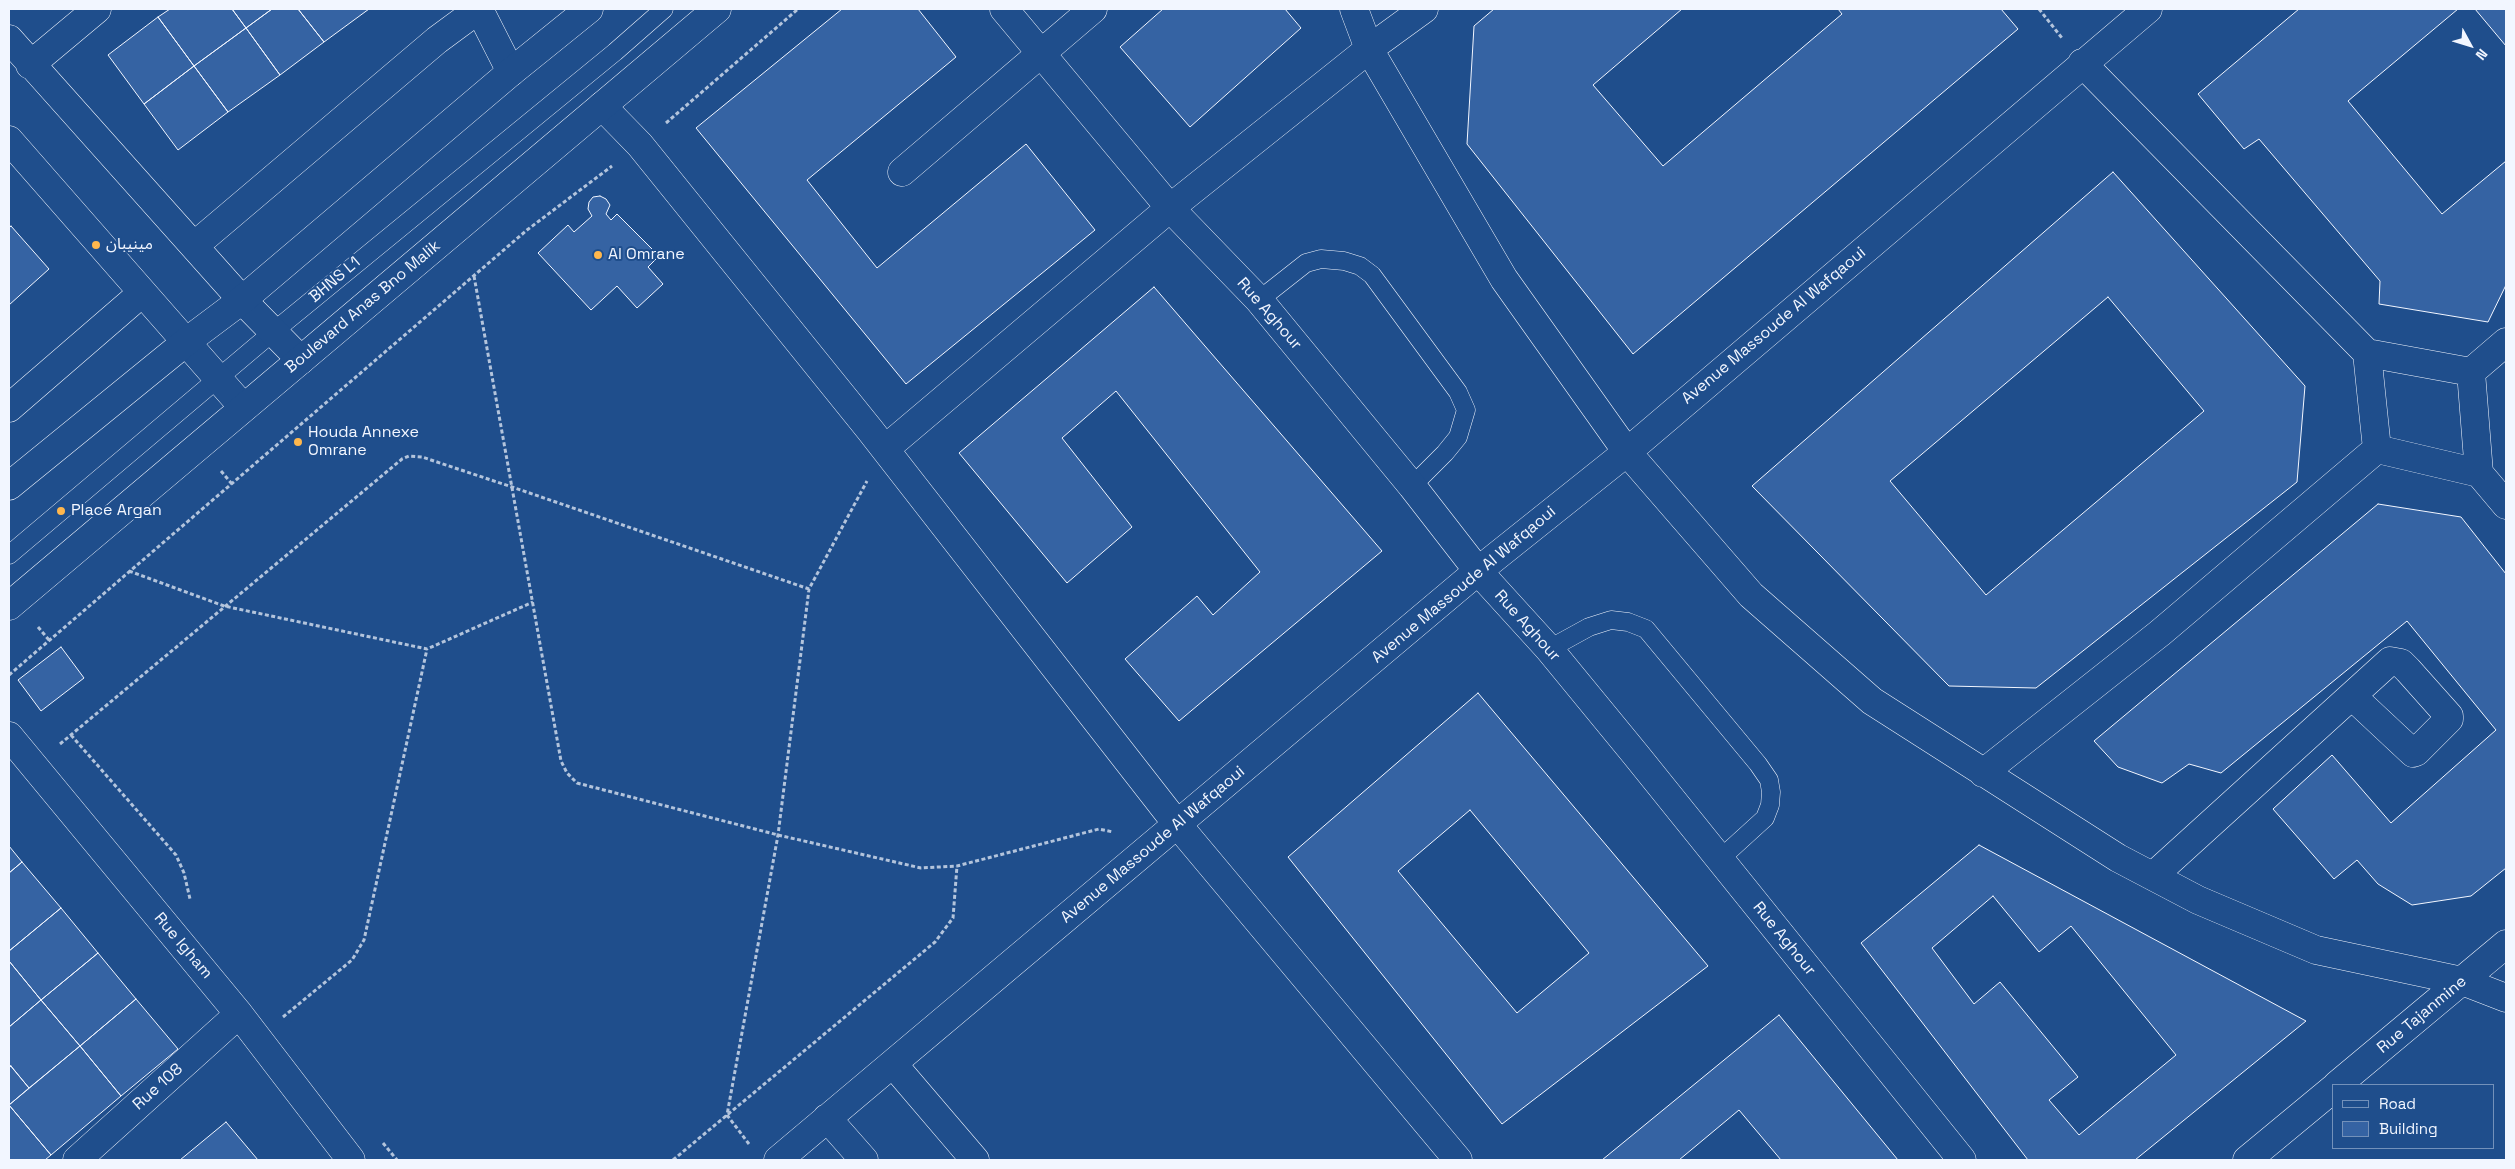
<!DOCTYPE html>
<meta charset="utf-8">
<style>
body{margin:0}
#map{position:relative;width:2515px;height:1169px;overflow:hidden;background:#1f4e8c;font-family:"Space Grotesk",sans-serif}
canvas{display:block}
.frame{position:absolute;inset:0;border:10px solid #f2f6ff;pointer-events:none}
.legend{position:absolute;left:2332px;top:1084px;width:162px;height:65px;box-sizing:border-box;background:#1f4e8c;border:1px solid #7391ba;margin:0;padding:6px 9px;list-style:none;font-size:15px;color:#f2f6ff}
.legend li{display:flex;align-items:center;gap:10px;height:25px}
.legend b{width:25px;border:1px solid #7391ba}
.north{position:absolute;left:2445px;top:20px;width:50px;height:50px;-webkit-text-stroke:4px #1f4e8c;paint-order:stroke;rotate:129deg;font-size:14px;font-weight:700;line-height:20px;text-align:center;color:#f2f6ff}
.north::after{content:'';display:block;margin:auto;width:18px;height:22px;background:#f2f6ff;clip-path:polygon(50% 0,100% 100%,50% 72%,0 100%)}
</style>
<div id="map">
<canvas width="2515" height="1169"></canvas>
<div class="frame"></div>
<ul class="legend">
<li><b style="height:6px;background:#1f4e8c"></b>Road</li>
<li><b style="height:14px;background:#3563a3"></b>Building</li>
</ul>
<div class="north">N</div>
</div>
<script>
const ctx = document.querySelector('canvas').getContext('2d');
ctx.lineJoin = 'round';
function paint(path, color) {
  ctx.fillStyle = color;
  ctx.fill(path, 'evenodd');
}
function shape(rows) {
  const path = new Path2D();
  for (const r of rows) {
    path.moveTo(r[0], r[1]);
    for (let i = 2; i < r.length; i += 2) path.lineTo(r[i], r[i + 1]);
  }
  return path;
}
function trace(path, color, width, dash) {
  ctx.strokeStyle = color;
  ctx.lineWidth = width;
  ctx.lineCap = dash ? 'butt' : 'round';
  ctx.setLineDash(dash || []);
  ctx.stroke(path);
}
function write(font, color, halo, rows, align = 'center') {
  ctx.font = font + ' "Space Grotesk","Noto Sans Arabic",sans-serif';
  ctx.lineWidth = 4;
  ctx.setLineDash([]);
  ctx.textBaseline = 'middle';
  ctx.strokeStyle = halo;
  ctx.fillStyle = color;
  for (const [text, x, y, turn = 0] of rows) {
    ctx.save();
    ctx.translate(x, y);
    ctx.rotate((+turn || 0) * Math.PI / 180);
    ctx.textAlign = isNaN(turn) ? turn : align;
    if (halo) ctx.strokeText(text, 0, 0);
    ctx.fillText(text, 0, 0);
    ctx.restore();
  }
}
const building = shape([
 [170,9,232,9,246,28,194,66,158,17,170,9],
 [232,9,272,9,246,28,232,9],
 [272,9,298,9,324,42,280,75,246,28,272,9],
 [298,9,369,9,324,42,298,9],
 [842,9,918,9,956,57,807,180,877,268,1026,144,1095,230,906,384,696,128,842,9],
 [1163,9,1285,9,1301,28,1190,127,1120,47,1163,9],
 [1494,9,1682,9,1593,85,1663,166,1842,14,1838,9,2001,9,2018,29,1633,354,1467,144,1474,26,1494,9],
 [2299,9,2458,9,2348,101,2442,214,2506,161,2506,285,2488,322,2379,304,2380,281,2259,139,2244,149,2198,94,2299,9],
 [2475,9,2506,9,2506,46,2475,9],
 [158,17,194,66,144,104,108,55,158,17],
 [246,28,280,75,228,112,194,66,246,28],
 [194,66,228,112,178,150,144,104,194,66],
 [2113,172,2305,386,2297,482,2036,688,1949,686,1752,486,2113,172],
 [2108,297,2204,411,1986,595,1890,481,2108,297],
 [600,196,606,199,610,205,606,214,611,220,617,214,659,256,648,267,663,284,637,308,617,286,591,310,538,253,568,225,574,232,592,216,588,209,589,202,593,197,600,196],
 [11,226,49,269,9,305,9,228,11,226],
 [1154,287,1382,551,1179,721,1125,659,1197,596,1213,615,1260,572,1116,391,1062,438,1132,527,1067,583,959,453,1154,287],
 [2378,504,2461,517,2506,574,2506,868,2471,896,2412,905,2378,884,2357,860,2334,879,2273,809,2332,755,2391,823,2496,730,2407,621,2221,773,2189,764,2162,783,2118,767,2094,741,2378,504],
 [61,647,84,678,41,711,18,680,61,647],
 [1478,693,1708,966,1502,1124,1288,857,1478,693],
 [1470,810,1589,953,1517,1013,1398,871,1470,810],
 [1979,845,2306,1021,2135,1160,2028,1160,1861,943,1979,845],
 [1993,896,2039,952,2071,926,2176,1055,2079,1135,2049,1100,2078,1077,2000,982,1974,1004,1932,948,1993,896],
 [9,846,22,862,9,873,9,846],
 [22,862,61,908,9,951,9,873,22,862],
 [61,908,98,953,41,1000,9,961,9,951,61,908],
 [98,953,136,999,80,1046,41,1000,98,953],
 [9,961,41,1000,9,1027,9,961],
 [136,999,178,1049,121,1096,80,1046,136,999],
 [41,1000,80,1046,29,1088,9,1064,9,1027,41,1000],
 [1779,1015,1898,1160,1781,1160,1739,1110,1679,1160,1602,1160,1779,1015],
 [80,1046,121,1096,51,1155,9,1105,80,1046],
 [11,1066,29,1088,9,1105,9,1068,11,1066],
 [9,1105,51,1155,45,1160,9,1160,9,1105],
 [226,1122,258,1160,180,1160,226,1122]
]);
paint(building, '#3563a3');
trace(building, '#f2f6ff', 1);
const service = shape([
 [1259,300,1306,263,1321,259,1344,261,1360,266,1372,275,1458,392,1466,410,1458,437,1445,453,1412,486],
 [9,555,273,332,615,52,664,9],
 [1549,649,1589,627,1611,620,1628,622,1646,629,1758,764,1769,780,1771,792,1770,805,1765,818,1720,859]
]);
const minor = shape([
 [1004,9,1170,208,1259,300,1412,486,1478,571,1549,649,1636,755,1962,1160],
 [1354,9,1369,49,1504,279,1627,452,1751,595,1872,701,2118,858,2198,900,2316,950,2462,981,2506,998],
 [9,39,242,300,301,360],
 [2082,63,2367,353],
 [30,65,97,9],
 [602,106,640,145,870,430,1177,824,1458,1160],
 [9,140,243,407],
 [902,172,1093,9],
 [194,246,437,40,479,9,511,72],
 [2471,372,2506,342],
 [9,408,142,293],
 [885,449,1170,208,1369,49,1424,9],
 [2377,449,2479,473,2471,372],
 [2377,449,2367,353,2471,372],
 [2479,473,2506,505],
 [9,736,239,1014,351,1160],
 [1983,773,2160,633,2377,449],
 [2153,876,2390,661,2401,663,2408,670,2449,716,2449,719,2416,752,2413,753,2352,696],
 [893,1064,975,1160],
 [2337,1085,2506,944],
 [827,1118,864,1160],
 [77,1160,239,1014],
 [778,1160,1478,571,1627,452,2148,9],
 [2247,1160,2334,1088]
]);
const tertiary = shape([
 [9,486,186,342,242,300,511,72,589,9],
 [9,606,717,9]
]);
trace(service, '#f2f6ff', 19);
trace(minor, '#f2f6ff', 29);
trace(tertiary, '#f2f6ff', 29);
trace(shape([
 [2039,9,2062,38],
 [666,123,798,9],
 [474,276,561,761,567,773,577,783,778,835,921,868,957,866,1099,829,1113,832],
 [221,471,232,484],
 [129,571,224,606,427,649,533,602],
 [38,627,49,640],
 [9,675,527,230,612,166],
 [71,735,176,855,184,873,190,899],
 [60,744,402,459,409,456,422,457,512,487,809,589],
 [283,1017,352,960,364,940,427,649],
 [383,1143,397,1160],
 [749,1144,727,1115,778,835,809,589,867,481],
 [673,1160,935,942,953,918,957,866]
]), '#b3c4dc', 3, [4, 2.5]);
trace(service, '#1f4e8c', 18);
trace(minor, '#1f4e8c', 28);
trace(tertiary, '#1f4e8c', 28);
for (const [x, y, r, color] of [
 [96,245,5,"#ffb74d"],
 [598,255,5,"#ffb74d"],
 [298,442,5,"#ffb74d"],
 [61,511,5,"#ffb74d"]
]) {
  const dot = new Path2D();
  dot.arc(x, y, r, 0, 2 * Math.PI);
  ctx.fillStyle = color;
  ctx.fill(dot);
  trace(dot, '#1f4e8c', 2);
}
write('16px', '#f2f6ff', '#1f4e8c', [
 ["مينيبان",106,245],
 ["Al Omrane",608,255],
 ["Houda Annexe",308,433],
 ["Omrane",308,451],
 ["Place Argan",71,511]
], 'left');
write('16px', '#f2f6ff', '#1f4e8c', [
 ["BHNS L1",335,280,-40],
 ["Boulevard Anas Bno Malik",363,307,-40],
 ["Rue Aghour",1269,314,49],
 ["Avenue Massoude Al Wafqaoui",1774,326,-40],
 ["Avenue Massoude Al Wafqaoui",1464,585,-40],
 ["Rue Aghour",1527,626,48],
 ["Avenue Massoude Al Wafqaoui",1153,845,-40],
 ["Rue Aghour",1784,939,51],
 ["Rue Igham",183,946,50],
 ["Rue Tajanmine",2422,1015,-40],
 ["Rue 108",158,1087,-42]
]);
</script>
